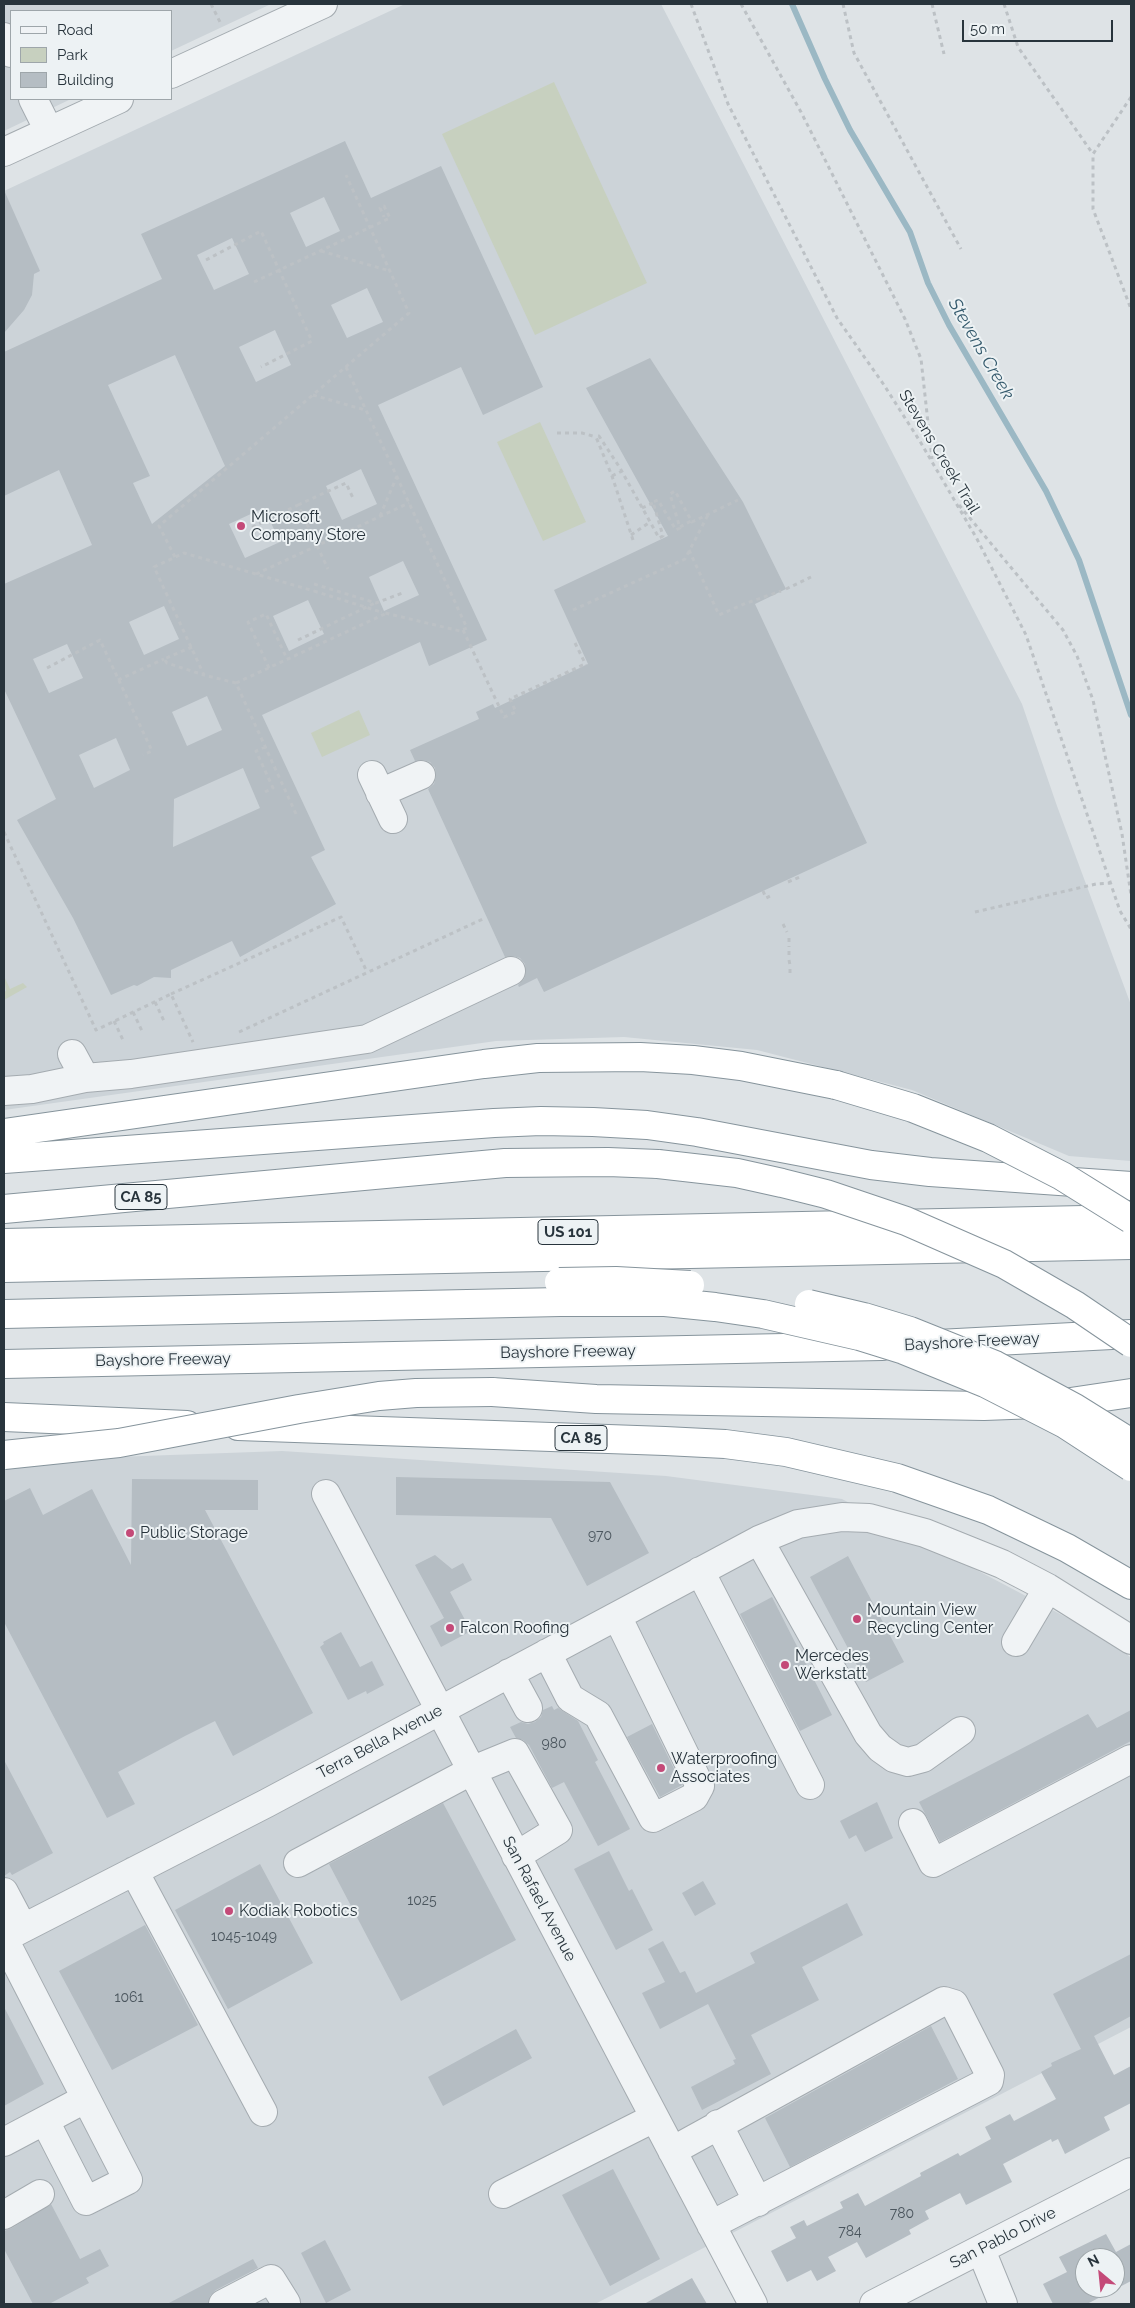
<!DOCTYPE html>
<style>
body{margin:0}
#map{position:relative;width:1135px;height:2308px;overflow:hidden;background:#dee3e6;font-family:Raleway,sans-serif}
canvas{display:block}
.frame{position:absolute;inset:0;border:5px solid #28343c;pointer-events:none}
.legend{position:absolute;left:10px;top:10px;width:162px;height:90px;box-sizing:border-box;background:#edf2f4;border:1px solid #9ea6aa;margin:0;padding:6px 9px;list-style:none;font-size:15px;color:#28343c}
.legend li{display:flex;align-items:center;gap:10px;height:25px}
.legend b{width:25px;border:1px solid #9ea6aa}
.north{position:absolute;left:1075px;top:2248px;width:50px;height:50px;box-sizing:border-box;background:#edf2f4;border:1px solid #9ea6aa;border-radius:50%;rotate:332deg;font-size:14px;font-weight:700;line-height:20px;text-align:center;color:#28343c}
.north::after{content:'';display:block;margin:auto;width:18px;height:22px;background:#c44a78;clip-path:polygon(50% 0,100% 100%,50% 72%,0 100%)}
.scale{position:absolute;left:962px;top:20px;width:151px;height:22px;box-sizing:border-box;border:2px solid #28343c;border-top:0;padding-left:6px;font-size:15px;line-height:18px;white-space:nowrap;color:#28343c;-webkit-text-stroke:4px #edf2f4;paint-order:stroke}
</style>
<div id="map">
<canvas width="1135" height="2308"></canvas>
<div class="frame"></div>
<ul class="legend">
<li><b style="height:6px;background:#f0f3f5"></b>Road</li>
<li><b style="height:14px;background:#c7d0bf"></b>Park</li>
<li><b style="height:14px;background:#b5bdc3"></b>Building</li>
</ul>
<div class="north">N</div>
<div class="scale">50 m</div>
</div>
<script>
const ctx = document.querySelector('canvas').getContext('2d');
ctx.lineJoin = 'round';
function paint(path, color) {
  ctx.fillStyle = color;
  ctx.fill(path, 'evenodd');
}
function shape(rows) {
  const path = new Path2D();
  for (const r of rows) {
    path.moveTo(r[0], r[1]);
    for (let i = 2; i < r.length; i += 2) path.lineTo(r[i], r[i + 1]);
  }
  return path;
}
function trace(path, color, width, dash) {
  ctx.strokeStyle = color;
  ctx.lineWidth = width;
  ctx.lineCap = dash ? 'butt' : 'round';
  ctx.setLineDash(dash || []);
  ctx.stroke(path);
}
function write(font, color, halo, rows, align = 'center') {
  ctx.font = font + ' Raleway,sans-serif';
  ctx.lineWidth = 4;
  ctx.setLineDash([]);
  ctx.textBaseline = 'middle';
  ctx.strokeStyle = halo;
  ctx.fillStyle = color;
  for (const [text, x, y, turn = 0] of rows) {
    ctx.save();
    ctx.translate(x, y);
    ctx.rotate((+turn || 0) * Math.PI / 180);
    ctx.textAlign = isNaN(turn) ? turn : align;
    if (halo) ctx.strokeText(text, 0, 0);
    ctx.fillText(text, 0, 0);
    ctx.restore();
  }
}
paint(shape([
 [4,4,271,4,171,51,171,11,11,11,11,99,71,99,4,131],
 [405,4,661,4,1022,704,1057,806,1131,1005,1131,1161,1069,1156,912,1090,757,1050,624,1037,496,1041,4,1110,4,191],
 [282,1451,666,1476,842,1499,1115,1643,1131,1658,1131,2027,595,2304,4,2304,4,1461]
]), '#ccd3d8');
paint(shape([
 [554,82,647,283,535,335,442,134],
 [540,422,586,522,543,541,497,442],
 [359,710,370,735,322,757,311,733],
 [4,976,10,989,23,983,27,987,4,1000,4,992,6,991]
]), '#c7d0bf');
trace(shape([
 [792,4,825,79,850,130,910,232,928,283,949,325,1046,491,1079,560,1131,715]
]), '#9bb8c4', 6);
paint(shape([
 [345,141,371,198,441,166,543,387,483,415,461,367,378,405,487,640,429,666,420,642,262,715,325,850,311,857,336,904,240,957,232,941,171,970,171,978,154,977,137,986,134,985,111,995,73,918,17,820,56,799,4,689,4,584,92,545,59,470,4,496,4,352,162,279,141,234],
 [324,197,340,231,306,247,290,213],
 [232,238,249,274,214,290,197,255],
 [367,288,383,322,347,338,331,305],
 [275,330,291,365,256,382,239,347],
 [175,355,225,466,152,524,133,483,150,476,108,385],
 [361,469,377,504,342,520,326,486],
 [264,508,280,542,245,558,229,524],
 [403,561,419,595,384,611,369,577],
 [308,600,324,634,289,651,273,616],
 [164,606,179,639,144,655,129,622],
 [67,644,83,678,49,693,33,659],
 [207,696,222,730,187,746,172,712],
 [116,738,130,770,94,788,79,755],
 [243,768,260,808,173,847,174,799],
 [4,190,40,271,34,274,32,295,24,310,4,333],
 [650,358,743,502,786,589,755,604,867,843,544,992,537,978,519,987,518,985,524,979,526,973,525,964,520,958,513,956,505,957,428,789,434,784,436,777,435,768,430,762,423,760,415,761,410,750,479,719,476,712,493,704,495,708,588,664,554,590,668,536,586,388],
 [396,1477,610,1482,649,1553,587,1586,551,1518,396,1515],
 [132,1479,258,1480,258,1510,205,1510,313,1713,233,1756,215,1721,185,1736,118,1772,135,1804,107,1818,4,1622,4,1501,30,1488,43,1515,92,1489,131,1565],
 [435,1555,452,1569,463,1563,472,1580,450,1592,471,1631,441,1647,430,1626,444,1618,415,1565],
 [848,1556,904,1662,866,1682,810,1577],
 [772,1597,832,1715,800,1731,740,1614],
 [341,1632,360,1667,372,1661,384,1685,367,1694,366,1691,348,1700,320,1647,324,1644,323,1642],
 [552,1706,554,1710,558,1708,578,1721,598,1760,595,1762,630,1829,598,1846,564,1782,552,1788,529,1745,523,1740,516,1738,510,1727,521,1722,528,1724,535,1722,541,1717,543,1710],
 [1131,1710,1131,1741,940,1842,919,1802,1088,1714,1097,1728],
 [652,1724,682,1785,660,1797,627,1737],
 [4,1760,53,1853,12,1875,10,1872,4,1876],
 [877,1802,893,1838,865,1852,856,1835,849,1839,840,1821],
 [443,1803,516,1940,401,2001,329,1864],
 [609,1851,629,1891,632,1889,653,1930,616,1950,574,1869],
 [260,1864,313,1963,228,2009,175,1910],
 [703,1881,716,1904,695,1916,682,1893],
 [847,1903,863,1935,802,1967,819,2000,751,2035,771,2074,702,2110,691,2087,735,2064,733,2060,736,2059,708,2004,660,2029,642,1993,665,1982,648,1949,663,1941,680,1973,685,1971,696,1993,755,1963,750,1953],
 [145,1925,198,2025,112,2070,59,1971],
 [1131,1954,1131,2016,1094,2036,1114,2075,1131,2066,1131,2103,1104,2117,1110,2130,1065,2154,1058,2139,1052,2142,1051,2139,1003,2164,1012,2182,966,2205,960,2193,925,2211,929,2219,909,2230,911,2234,866,2258,857,2242,828,2257,836,2271,817,2281,811,2270,787,2282,771,2251,796,2238,790,2227,804,2220,807,2226,843,2208,840,2202,858,2193,865,2206,921,2176,920,2173,958,2153,960,2156,991,2139,985,2127,1010,2114,1014,2121,1056,2099,1041,2072,1052,2066,1051,2063,1081,2049,1053,1994],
 [4,2007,44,2084,4,2106],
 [931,2026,958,2079,790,2167,765,2118],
 [516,2029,532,2058,443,2106,428,2077],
 [613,2169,660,2259,610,2286,562,2195],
 [51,2204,80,2259,100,2249,109,2266,86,2278,89,2283,49,2304,33,2304,4,2249,4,2231,12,2228],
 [1106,2234,1116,2252,1131,2244,1131,2281,1087,2304,1053,2304,1043,2284,1067,2272,1059,2257],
 [1085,2258,1115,2258,1115,2288,1085,2288],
 [325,2240,351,2290,326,2303,301,2253],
 [253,2259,258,2268,216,2290,210,2296,208,2304,167,2304],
 [692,2278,707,2304,644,2304]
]), '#b5bdc3');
const minor = shape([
 [4,37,11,53],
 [171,74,323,4],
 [33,99,49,131],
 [4,152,119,99],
 [372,775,393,819],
 [380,793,421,775],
 [72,1054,85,1078],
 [4,1091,32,1089,85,1078,131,1074,367,1039,511,971],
 [326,1494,753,2304],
 [759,1540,868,1734,880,1748,894,1758,908,1762,923,1758,961,1731],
 [700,1571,810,1785],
 [1016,1642,1048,1588],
 [547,1653,570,1698,598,1715,653,1818,694,1797,700,1786,617,1616],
 [509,1673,528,1708],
 [913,1823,933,1863,1131,1759],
 [298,1863,471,1771,515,1753,558,1830,516,1856],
 [134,1871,263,2112],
 [4,1892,23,1928],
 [4,1938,267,1803,759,1540,798,1524,842,1517,869,1518,925,1533,1002,1564,1048,1588,1131,1640],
 [4,1939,128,2180,86,2201,45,2121],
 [718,2124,758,2202],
 [4,2142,85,2099],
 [672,2151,944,2001,954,2004,990,2075,989,2081,711,2225],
 [503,2194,654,2118],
 [4,2215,40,2194],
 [981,2250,1003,2304],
 [223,2304,271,2279,286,2303],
 [874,2304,1131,2172]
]);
const highway = shape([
 [4,1133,484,1064,538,1058,640,1057,693,1060,741,1066,836,1085],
 [4,1159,494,1123,541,1121,593,1122,647,1125,697,1132,871,1165,930,1172,1131,1186],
 [4,1209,505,1163,608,1162,658,1164],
 [4,1243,1131,1219],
 [4,1268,1131,1245],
 [4,1314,560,1302],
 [938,1344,1131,1334],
 [4,1364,882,1346],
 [492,1392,596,1399,984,1406,1064,1403,1131,1393],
 [4,1417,187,1425],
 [238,1426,665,1441,725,1444,786,1452,897,1478,988,1510,1067,1548,1131,1585]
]);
trace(minor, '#a4abb0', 30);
trace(highway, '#86949c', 30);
trace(shape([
 [211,4,221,24],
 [691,4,728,104,837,318,884,385,921,443,977,539,1026,635,1120,911,1131,929],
 [741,4,801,112,905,319,921,359,932,459],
 [843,4,854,53,961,249],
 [932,4,944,54],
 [1004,4,1018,47,1093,154],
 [1131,97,1093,154,1093,209,1131,309],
 [321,251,390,271],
 [206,260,261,231,312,341,261,367],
 [254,282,390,218,384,206,380,208,384,217],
 [346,367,467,628,460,631,381,612],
 [313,395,365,410],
 [557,433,582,433,596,437],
 [612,476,622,471],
 [298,505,346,483,353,498],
 [959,505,1063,630,1077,656,1093,700,1122,834,1131,895],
 [642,508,653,503],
 [380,516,397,476],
 [680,527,691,521],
 [631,535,650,522],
 [633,540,612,476,596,437,599,436,620,468,659,538,663,536,653,502,658,500,676,530,680,528,670,494,675,491,692,522,738,500],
 [258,541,251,528,298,505,328,569],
 [689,550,719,615,744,604,781,591],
 [175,557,159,526,409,313,346,175],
 [256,574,409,503],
 [314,584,376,603,405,592],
 [786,589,811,577],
 [573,610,685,559,708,515],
 [463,630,504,717,516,712,510,699,585,664],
 [298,640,375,603],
 [575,643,586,665],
 [192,647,164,659,167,663,204,675],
 [47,668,100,640,152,751,143,755],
 [269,668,248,622,266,614,287,659],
 [118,680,164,659],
 [236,683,387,613],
 [265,792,273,788,256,751,265,747],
 [296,814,236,683,204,675,154,567,184,553,314,591],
 [4,832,96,1030,171,994,193,1042],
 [788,882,802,876],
 [763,891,766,898,770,896],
 [975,912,1096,884,1111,883],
 [783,924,787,932],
 [789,938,789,947],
 [789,951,789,956],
 [789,960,790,965],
 [790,973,790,969],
 [171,994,341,917,367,972],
 [155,1002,164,1021],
 [133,1012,142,1031],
 [114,1021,123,1040],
 [239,1032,485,918]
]), '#bcc1c5', 3, [4, 4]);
trace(minor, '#f0f3f5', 28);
trace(highway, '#fff', 28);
const highwayBridge = shape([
 [836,1085,913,1108,988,1138,1062,1176,1131,1219],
 [658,1164,737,1173,782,1183,826,1194,906,1221,1004,1264,1075,1305,1131,1343],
 [559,1282,616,1281,690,1285],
 [560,1302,665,1302,715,1307,763,1314,859,1336,904,1350,985,1383,1065,1424,1131,1467],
 [809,1304,864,1317,910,1331,995,1365,1075,1408,1131,1443],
 [4,1455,119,1443,299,1409,379,1396,416,1393,492,1392]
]);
trace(highwayBridge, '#86949c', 30, []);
trace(shape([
 [314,591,381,612]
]), '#bcc1c5', 3, [4, 4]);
trace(highwayBridge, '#fff', 28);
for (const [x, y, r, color] of [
 [241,526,5,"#c44a78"],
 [130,1533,5,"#c44a78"],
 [857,1619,5,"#c44a78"],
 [450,1628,5,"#c44a78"],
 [785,1665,5,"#c44a78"],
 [661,1768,5,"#c44a78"],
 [229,1911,5,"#c44a78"]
]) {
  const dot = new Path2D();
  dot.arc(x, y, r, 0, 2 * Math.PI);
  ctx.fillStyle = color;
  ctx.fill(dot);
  trace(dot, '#edf2f4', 2);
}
write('14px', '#4b565e', null, [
 ["970",600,1536],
 ["980",554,1744],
 ["1025",422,1901],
 ["1045-1049",244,1937],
 ["1061",129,1998],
 ["780",902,2214],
 ["784",850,2232]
]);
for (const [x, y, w] of [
 [141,1197,52],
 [568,1232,60],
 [581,1438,52]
]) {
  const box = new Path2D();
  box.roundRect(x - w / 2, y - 12.5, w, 25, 4);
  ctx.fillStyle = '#edf2f4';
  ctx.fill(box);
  trace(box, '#28343c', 1);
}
write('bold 15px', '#28343c', null, [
 ["CA 85",141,1197],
 ["US 101",568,1232],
 ["CA 85",581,1438]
]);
write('16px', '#28343c', '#edf2f4', [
 ["Stevens Creek Trail",939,452,59],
 ["Bayshore Freeway",972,1342,-3],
 ["Bayshore Freeway",568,1352,-1],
 ["Bayshore Freeway",163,1360,-1],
 ["Terra Bella Avenue",380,1742,-28],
 ["San Rafael Avenue",539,1899,62],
 ["San Pablo Drive",1003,2238,-27]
]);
write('16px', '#28343c', '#edf2f4', [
 ["Microsoft",251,517],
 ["Company Store",251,535],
 ["Public Storage",140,1533],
 ["Mountain View",867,1610],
 ["Recycling Center",867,1628],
 ["Falcon Roofing",460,1628],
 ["Mercedes",795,1656],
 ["Werkstatt",795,1674],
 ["Waterproofing",671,1759],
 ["Associates",671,1777],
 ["Kodiak Robotics",239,1911]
], 'left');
write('italic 18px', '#355a6d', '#edf2f4', [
 ["Stevens Creek",981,349,60]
]);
</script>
